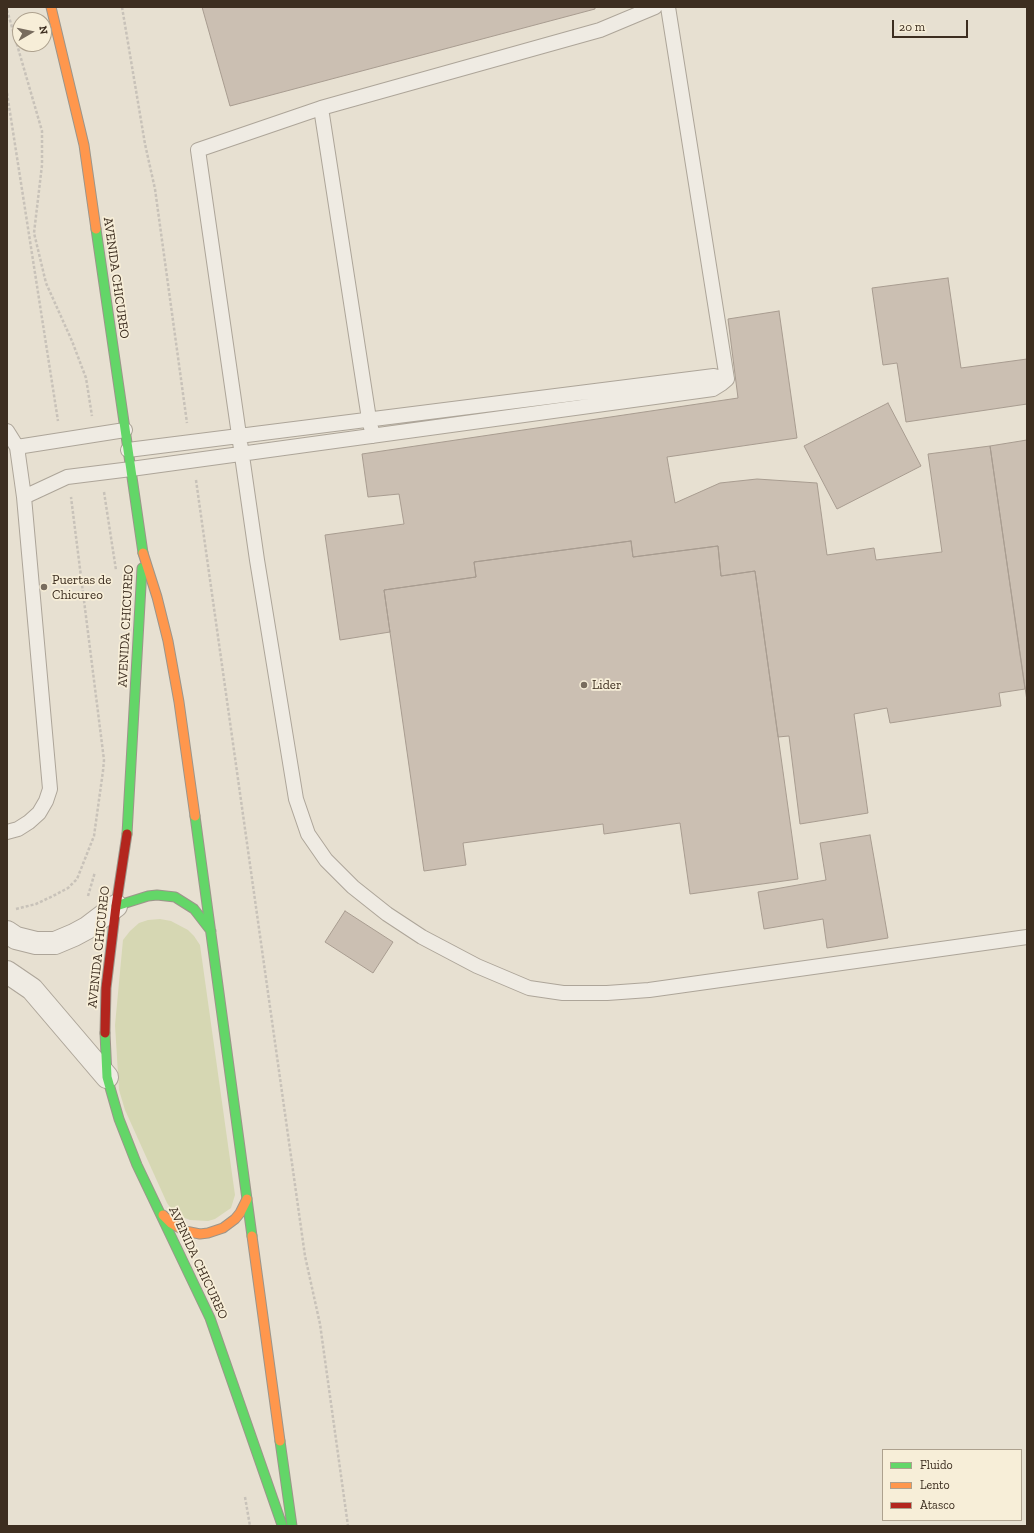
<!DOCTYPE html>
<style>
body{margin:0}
#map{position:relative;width:1034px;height:1533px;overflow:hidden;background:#e7e0d1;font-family:"Zilla Slab",serif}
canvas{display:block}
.frame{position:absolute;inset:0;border:8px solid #3d2e20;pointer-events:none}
.legend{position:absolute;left:882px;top:1449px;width:140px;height:72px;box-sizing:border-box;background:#f7eed8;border:1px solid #ada18e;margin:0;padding:5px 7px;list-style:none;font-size:12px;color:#3d2e20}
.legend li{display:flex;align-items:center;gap:8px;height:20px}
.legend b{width:20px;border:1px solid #ada18e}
.north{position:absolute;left:12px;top:12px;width:40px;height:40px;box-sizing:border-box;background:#f7eed8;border:1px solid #ada18e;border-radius:50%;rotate:81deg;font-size:11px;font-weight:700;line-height:16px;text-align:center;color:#3d2e20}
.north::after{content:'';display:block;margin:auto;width:14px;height:18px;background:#786c5e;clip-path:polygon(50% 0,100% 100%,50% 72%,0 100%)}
.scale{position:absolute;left:892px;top:20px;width:76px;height:18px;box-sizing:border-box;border:2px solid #3d2e20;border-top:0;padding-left:5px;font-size:12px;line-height:14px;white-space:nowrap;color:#3d2e20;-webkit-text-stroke:3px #f7eed8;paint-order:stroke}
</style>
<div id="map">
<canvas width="1034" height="1533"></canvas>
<div class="frame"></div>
<ul class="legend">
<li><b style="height:5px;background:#63d668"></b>Fluido</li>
<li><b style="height:5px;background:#ff974d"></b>Lento</li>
<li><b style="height:5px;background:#b3261e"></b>Atasco</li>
</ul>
<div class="north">N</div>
<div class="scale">20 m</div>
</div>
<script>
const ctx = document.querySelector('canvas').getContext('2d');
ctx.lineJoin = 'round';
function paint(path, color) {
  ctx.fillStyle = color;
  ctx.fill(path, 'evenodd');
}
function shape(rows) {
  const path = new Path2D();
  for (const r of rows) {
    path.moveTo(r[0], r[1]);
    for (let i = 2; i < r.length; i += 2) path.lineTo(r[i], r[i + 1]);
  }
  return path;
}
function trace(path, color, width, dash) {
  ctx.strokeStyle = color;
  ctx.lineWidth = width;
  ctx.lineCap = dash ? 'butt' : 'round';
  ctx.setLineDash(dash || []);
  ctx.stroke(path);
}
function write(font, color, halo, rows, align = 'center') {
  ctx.font = font + ' "Zilla Slab",serif';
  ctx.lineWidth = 3.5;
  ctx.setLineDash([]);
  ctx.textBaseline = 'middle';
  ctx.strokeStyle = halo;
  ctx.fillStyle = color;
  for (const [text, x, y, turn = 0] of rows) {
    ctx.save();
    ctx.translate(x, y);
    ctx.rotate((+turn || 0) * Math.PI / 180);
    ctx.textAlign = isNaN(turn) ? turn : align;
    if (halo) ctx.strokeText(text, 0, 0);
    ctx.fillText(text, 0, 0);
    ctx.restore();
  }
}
paint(shape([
 [160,919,171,921,188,930,194,936,200,945,235,1195,231,1208,215,1219,208,1221,190,1220,182,1217,172,1210,167,1203,125,1110,119,1090,115,1025,123,940,130,931,139,923,148,920]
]), '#d6d7b3');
const building = shape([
 [202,7,595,7,595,9,230,106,202,7],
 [948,278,961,368,1027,359,1027,404,906,422,897,363,883,365,872,288,948,278],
 [779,311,797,438,667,457,675,503,720,483,757,479,817,483,827,555,874,548,876,560,942,552,928,454,990,446,1025,689,999,693,1001,706,890,723,887,708,854,714,868,813,800,824,789,736,778,737,755,571,721,576,718,546,633,557,631,541,474,562,476,577,384,590,390,632,340,640,325,535,404,524,399,494,368,497,362,454,738,398,728,319,779,311],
 [888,403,921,466,837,509,804,446,888,403],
 [1027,440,1027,701,990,446,1027,440],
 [631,541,633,557,718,546,721,576,755,571,798,879,690,894,680,823,604,834,603,824,463,843,466,865,424,871,384,590,476,577,474,562,631,541],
 [870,835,888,938,827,948,823,919,764,929,758,892,826,880,820,843,870,835],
 [345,911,393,942,373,973,325,942,345,911]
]);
paint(building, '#cbbfb2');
trace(building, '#a89c90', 1);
const lane = shape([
 [668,7,727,379],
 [321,108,198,150,257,560,296,799,308,834,326,860,353,887,387,914,422,937,477,966,529,988,563,993,607,993,649,990,1027,937],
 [7,431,17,447,24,497,50,789,46,801,39,813,29,822,18,829,7,832],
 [373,436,369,419,321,108,600,30,655,7],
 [17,447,125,430],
 [128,450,714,376,727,379],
 [24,497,67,477,131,469,713,389,721,384,727,379]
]);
const street = shape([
 [7,932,16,938,36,943,55,943,74,935,87,928,116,906],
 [7,972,32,989,107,1077]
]);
const fast = shape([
 [96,229,143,553],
 [195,816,252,1236],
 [127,834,142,568],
 [116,906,148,896,157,895,175,897,194,909,211,931],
 [105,1033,107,1077,119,1119,137,1165,210,1318,282,1525],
 [280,1441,292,1526]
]);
const slow = shape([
 [51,7,84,145,96,229],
 [143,553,157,597,168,641,179,702,195,816],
 [163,1215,171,1223,185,1231,200,1234,208,1233,223,1228,235,1219,240,1213,247,1199],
 [252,1236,280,1441]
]);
const jam = shape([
 [105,1033,106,988,116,906,127,834]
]);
trace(lane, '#ada599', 16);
trace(street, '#ada599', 24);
trace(fast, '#9c958a', 11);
trace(slow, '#9c958a', 11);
trace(jam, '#9c958a', 11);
trace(shape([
 [122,7,145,144,155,189,187,423],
 [7,10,42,131,42,165,34,233,46,283,72,341,86,378,92,416],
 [7,93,58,421],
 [196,480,305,1256,320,1324,348,1526],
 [104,492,116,570],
 [88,896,95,872],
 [16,909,36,904,53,896,68,888,77,879,94,836,103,771,104,760,71,497],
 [245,1497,250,1526]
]), '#c8c2b9', 2.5, [3, 2]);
trace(lane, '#efebe3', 14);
trace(street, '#efebe3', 22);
trace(fast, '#63d668', 9);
trace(slow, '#ff974d', 9);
trace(jam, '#b3261e', 9);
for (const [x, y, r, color] of [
 [44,587,4,"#786c5e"],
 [584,685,4,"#786c5e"]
]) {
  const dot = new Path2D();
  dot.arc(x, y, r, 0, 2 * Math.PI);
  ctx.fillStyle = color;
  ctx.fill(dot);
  trace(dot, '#f7eed8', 1.5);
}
write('13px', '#3d2e20', '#f7eed8', [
 ["AVENIDA CHICUREO",116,278,82],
 ["AVENIDA CHICUREO",126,626,-87],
 ["AVENIDA CHICUREO",99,947,-84],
 ["AVENIDA CHICUREO",198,1263,65]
]);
write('13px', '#3d2e20', '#f7eed8', [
 ["Puertas de",52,580],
 ["Chicureo",52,595],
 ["Lider",592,685]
], 'left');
</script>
